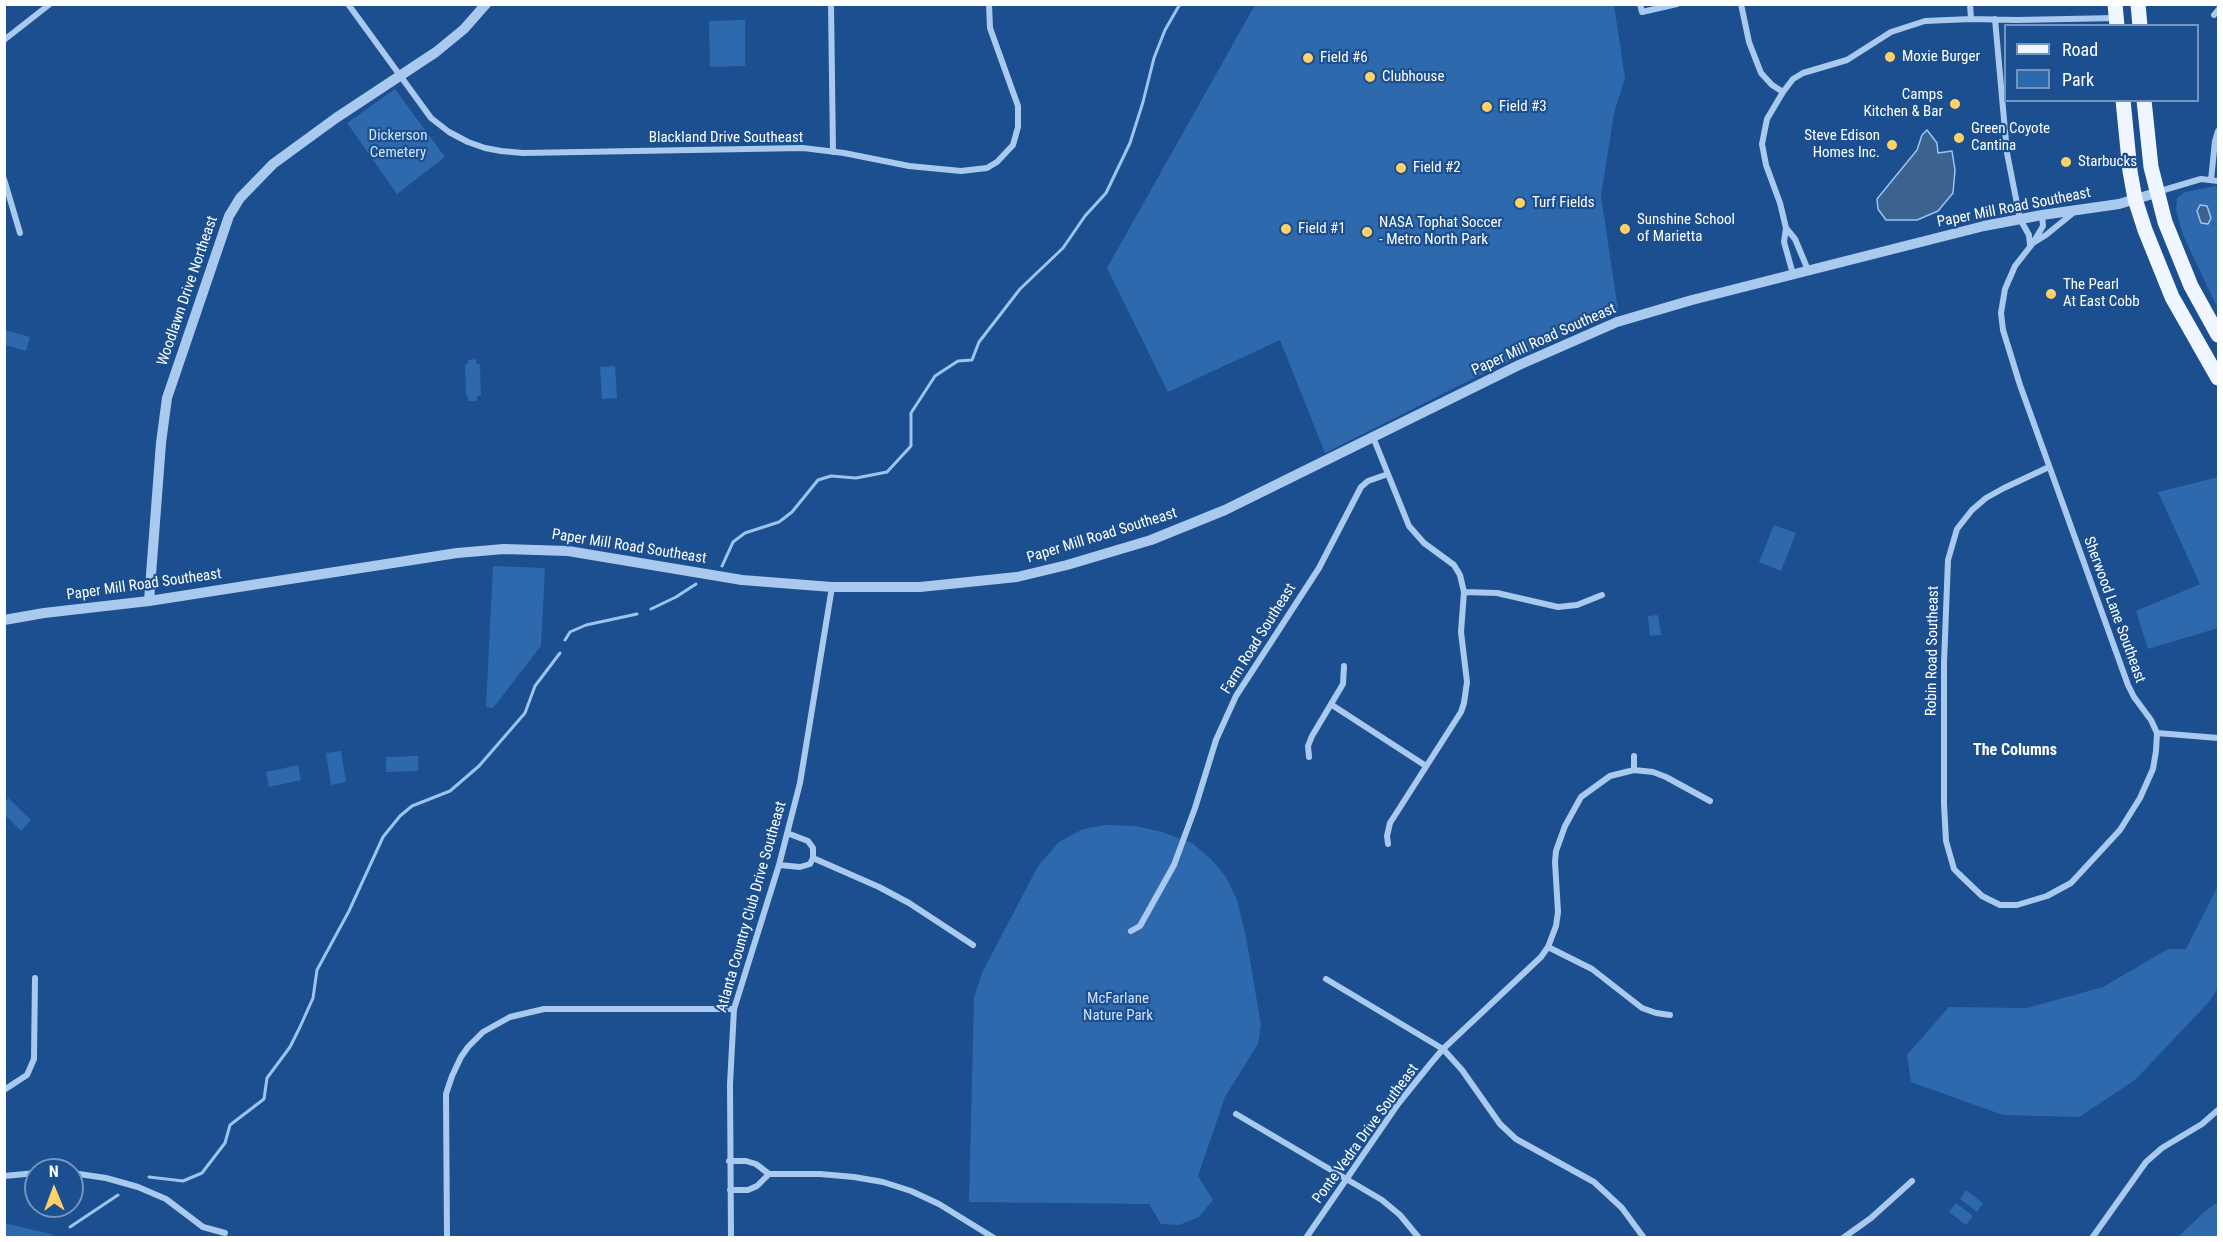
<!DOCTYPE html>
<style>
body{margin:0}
#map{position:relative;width:2223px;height:1242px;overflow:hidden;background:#1b4f8f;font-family:"Roboto Condensed",sans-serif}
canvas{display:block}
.frame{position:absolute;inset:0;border:6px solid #fff;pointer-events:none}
.legend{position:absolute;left:2004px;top:24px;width:195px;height:78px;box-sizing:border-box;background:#1b4f8f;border:2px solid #7695bc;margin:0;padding:8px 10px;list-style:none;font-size:18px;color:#fff}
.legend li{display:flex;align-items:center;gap:12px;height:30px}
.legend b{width:30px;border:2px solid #7695bc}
.north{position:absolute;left:24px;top:1158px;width:60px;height:60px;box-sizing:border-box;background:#1b4f8f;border:2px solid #7695bc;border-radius:50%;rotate:359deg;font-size:16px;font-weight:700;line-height:24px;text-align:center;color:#fff}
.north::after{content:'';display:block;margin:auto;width:21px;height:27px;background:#ffd166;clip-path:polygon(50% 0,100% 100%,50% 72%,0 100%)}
</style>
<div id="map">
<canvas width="2223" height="1242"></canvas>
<div class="frame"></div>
<ul class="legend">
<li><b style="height:8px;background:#f0f6ff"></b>Road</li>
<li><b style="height:16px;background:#2e69ad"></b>Park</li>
</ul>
<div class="north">N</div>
</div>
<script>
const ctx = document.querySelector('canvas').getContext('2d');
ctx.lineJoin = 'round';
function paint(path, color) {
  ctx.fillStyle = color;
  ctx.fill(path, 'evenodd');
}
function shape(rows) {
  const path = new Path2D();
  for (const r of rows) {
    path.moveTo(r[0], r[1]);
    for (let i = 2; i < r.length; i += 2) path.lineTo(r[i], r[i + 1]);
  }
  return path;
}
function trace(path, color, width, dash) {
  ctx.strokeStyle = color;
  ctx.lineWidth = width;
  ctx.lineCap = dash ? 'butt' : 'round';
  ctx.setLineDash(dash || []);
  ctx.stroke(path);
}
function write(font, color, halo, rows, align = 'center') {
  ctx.font = font + ' "Roboto Condensed",sans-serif';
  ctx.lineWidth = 4.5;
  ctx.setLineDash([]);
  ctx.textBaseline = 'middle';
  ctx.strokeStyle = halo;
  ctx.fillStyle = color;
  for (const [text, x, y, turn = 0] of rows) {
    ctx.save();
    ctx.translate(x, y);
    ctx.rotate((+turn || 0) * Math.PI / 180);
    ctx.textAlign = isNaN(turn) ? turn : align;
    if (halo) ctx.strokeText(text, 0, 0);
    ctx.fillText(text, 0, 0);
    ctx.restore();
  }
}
paint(shape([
 [1255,5,1614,5,1625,78,1614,113,1601,196,1618,310,1462,384,1325,453,1280,340,1168,392,1107,268],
 [745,20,745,66,710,67,709,21],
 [395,89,445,157,397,194,347,123],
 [2215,186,2218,187,2218,309,2183,235,2176,210,2177,198,2185,192],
 [4,330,30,337,26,351,5,345],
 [476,359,477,364,480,364,481,396,477,396,477,401,468,401,468,396,466,396,465,364,468,364,468,360],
 [615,366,617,398,602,399,600,367],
 [2218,477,2218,628,2148,649,2136,611,2200,584,2158,492],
 [1774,525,1796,533,1781,571,1759,562],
 [493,566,545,568,541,646,493,708,486,707],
 [1658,615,1661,635,1650,636,1648,616],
 [341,751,346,782,331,785,326,753],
 [418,756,418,771,386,772,386,757],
 [298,765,301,780,269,787,266,772],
 [8,798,31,820,21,831,5,815,5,802],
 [1106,825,1136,826,1162,832,1192,843,1211,859,1226,877,1237,900,1246,937,1261,1025,1258,1044,1225,1097,1198,1176,1213,1200,1199,1217,1179,1225,1161,1224,1149,1204,969,1202,974,998,982,973,1038,866,1059,842,1083,829],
 [2218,886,2218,988,2209,1002,2135,1080,2079,1117,2003,1115,1911,1082,1907,1055,1949,1007,2027,1008,2103,987,2168,949,2186,949],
 [1966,1190,1983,1203,1977,1212,1960,1199],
 [2218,1202,2218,1237,2178,1237,2204,1212],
 [1956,1203,1973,1216,1966,1225,1949,1212],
 [4,1223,47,1233,57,1237,5,1237]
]), '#2e69ad');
const water = shape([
 [1927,130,1937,143,1938,153,1952,151,1955,170,1953,193,1938,211,1917,220,1886,220,1878,209,1877,199,1917,150,1922,135,1927,130],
 [2200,205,2207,206,2211,218,2208,224,2201,223,2197,211,2200,205]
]);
paint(water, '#3c6290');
trace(water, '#9cc4f0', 1.5);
trace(shape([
 [722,566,733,542,745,533,779,522,792,512,818,480,831,476,856,478,887,472,911,446,911,413,935,376,958,361,972,360,979,342,1020,289,1063,248,1085,216,1106,193,1130,143,1143,102,1154,58,1165,30,1180,4],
 [651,609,676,597,696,584],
 [565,640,570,632,586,625,637,614],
 [149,1177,183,1181,202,1173,225,1143,230,1125,264,1099,267,1078,290,1047,300,1027,313,998,317,970,349,911,383,837,400,816,412,806,450,791,479,766,525,713,535,686,560,653],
 [70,1227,118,1195]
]), '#9cc4f0', 3);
trace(shape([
 [348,4,431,118,449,132,468,142,485,148,501,151,523,153,803,148,844,153,909,166,961,171,987,168,997,162,1013,145,1018,127,1018,106,990,28,989,4],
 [831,4,833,152],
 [1640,4,1642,12,1677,4],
 [1741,4,1749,42,1761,73,1772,85,1783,92,1793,79,1803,73,1847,60,1891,32,1925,21,1971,19,2017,20,2116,18],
 [1970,4,1971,19],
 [2214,15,2218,10],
 [1995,19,2007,153,2020,219,2029,235,2030,245],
 [4,40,50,4],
 [1783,92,1767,119,1762,144,1766,165,1780,203,1786,228,1784,242,1793,274],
 [4,179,20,233],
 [2211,180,2215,141,2218,131],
 [2157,192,2201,179,2218,181],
 [2042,215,2043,226,2033,243,2015,266,2005,289,2001,313,2003,330,2020,385,2128,685,2134,697,2151,720,2157,733,2156,751,2153,769,2140,798,2120,830,2071,883,2047,896,2017,905,2000,905,1982,896,1959,874,1954,869,1946,841,1944,804,1944,663,1948,560,1957,529,1972,510,1986,498,2004,488,2049,467],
 [1786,228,1795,239,1808,270],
 [2033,243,2046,235,2073,213],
 [1373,437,1409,526,1424,543,1454,565,1460,575,1464,592,1461,632,1467,682,1464,703,1461,712,1390,823,1387,836,1388,844],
 [1464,592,1497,593,1558,607,1577,605,1602,595],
 [1332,705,1426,766],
 [2157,733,2218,738],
 [1634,756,1634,770],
 [1309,757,1308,746,1312,736,1343,684,1344,666],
 [813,858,879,887,909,903,973,945],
 [779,865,800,867,810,864,813,858,813,848,808,841,787,833],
 [1131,931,1140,926,1174,865,1195,808,1216,740,1236,696,1319,568,1361,487,1368,481,1388,474],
 [1548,947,1592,969,1642,1008,1656,1013,1670,1015],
 [1326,979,1443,1049,1462,1070,1500,1124,1516,1139,1594,1182,1622,1208,1644,1238],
 [4,1090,27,1075,34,1059,35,978],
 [1236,1114,1382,1200,1400,1215,1419,1238],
 [729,1161,746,1161,756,1164,769,1174,820,1174,854,1177,883,1182,911,1191,939,1204,994,1238],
 [72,1173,106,1178,138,1187,166,1199,203,1227,225,1233],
 [4,1176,36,1173],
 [730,1190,748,1190,757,1186,769,1174],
 [447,1238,446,1094,452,1076,461,1057,468,1047,483,1032,510,1017,544,1009,734,1009],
 [731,1238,730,1084,734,1009,779,865,800,783,832,587],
 [1306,1238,1398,1104,1431,1063,1443,1049,1541,957,1548,947,1556,926,1558,912,1555,862,1556,851,1565,826,1581,797,1610,776,1634,770,1653,772,1666,777,1710,801],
 [1843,1238,1871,1218,1912,1181],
 [2092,1238,2146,1162,2162,1148,2202,1124,2218,1110]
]), '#a9c9ee', 6);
trace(shape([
 [149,601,161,443,167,398,229,216,240,198,273,164,336,118,436,52,464,29,486,4],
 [4,620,44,613,149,601,457,553,504,549,568,551,742,580,832,587,920,587,1017,577,1067,565,1151,540,1225,510,1519,365,1617,322,1692,300,1984,226,2042,215,2119,204,2156,193]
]), '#a9c9ee', 10);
trace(shape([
 [2115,4,2117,26],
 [2138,4,2140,26],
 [2123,100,2130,171,2135,199,2145,230,2172,297,2218,378],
 [2144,100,2151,167,2165,222,2191,286,2218,335]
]), '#f0f6ff', 15);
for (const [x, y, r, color] of [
 [1890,57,6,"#ffd166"],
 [1308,58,6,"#ffd166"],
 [1370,77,6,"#ffd166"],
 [1955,104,6,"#ffd166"],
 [1487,107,6,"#ffd166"],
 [1959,138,6,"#ffd166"],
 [1892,145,6,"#ffd166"],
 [2066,162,6,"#ffd166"],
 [1401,168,6,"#ffd166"],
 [1520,203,6,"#ffd166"],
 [1286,229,6,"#ffd166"],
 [1625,229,6,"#ffd166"],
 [1367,232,6,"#ffd166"],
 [2051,294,6,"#ffd166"]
]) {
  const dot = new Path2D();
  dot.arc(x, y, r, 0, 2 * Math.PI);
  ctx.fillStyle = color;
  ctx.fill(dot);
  trace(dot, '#1b4f8f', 2);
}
write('15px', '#fff', '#1b4f8f', [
 ["Moxie Burger",1902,57],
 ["Field #6",1320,58],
 ["Clubhouse",1382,77],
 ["Camps",1943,95,"right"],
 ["Kitchen & Bar",1943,112,"right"],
 ["Field #3",1499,107],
 ["Green Coyote",1971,129],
 ["Cantina",1971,146],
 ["Steve Edison",1880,136,"right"],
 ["Homes Inc.",1880,153,"right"],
 ["Starbucks",2078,162],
 ["Field #2",1413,168],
 ["Turf Fields",1532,203],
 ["Sunshine School",1637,220],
 ["of Marietta",1637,237],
 ["NASA Tophat Soccer",1379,223],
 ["- Metro North Park",1379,240],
 ["Field #1",1298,229],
 ["The Pearl",2063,285],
 ["At East Cobb",2063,302]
], 'left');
write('15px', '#cfe3fa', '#1b4f8f', [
 ["Dickerson",398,136],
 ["Cemetery",398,153],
 ["McFarlane",1118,999],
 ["Nature Park",1118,1016]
]);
write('15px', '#fff', '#1b4f8f', [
 ["Blackland Drive Southeast",726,138],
 ["Paper Mill Road Southeast",2014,208,-11],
 ["Woodlawn Drive Northeast",188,291,-71],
 ["Paper Mill Road Southeast",1544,340,-24],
 ["Paper Mill Road Southeast",1102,536,-17],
 ["Paper Mill Road Southeast",629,547,9],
 ["Paper Mill Road Southeast",144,585,-8],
 ["Sherwood Lane Southeast",2114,610,70],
 ["Farm Road Southeast",1259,639,-58],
 ["Robin Road Southeast",1933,651,-89],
 ["Atlanta Country Club Drive Southeast",752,907,-74],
 ["Ponte Vedra Drive Southeast",1366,1134,-54]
]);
write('bold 16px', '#fff', '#1b4f8f', [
 ["The Columns",2015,751]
]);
</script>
